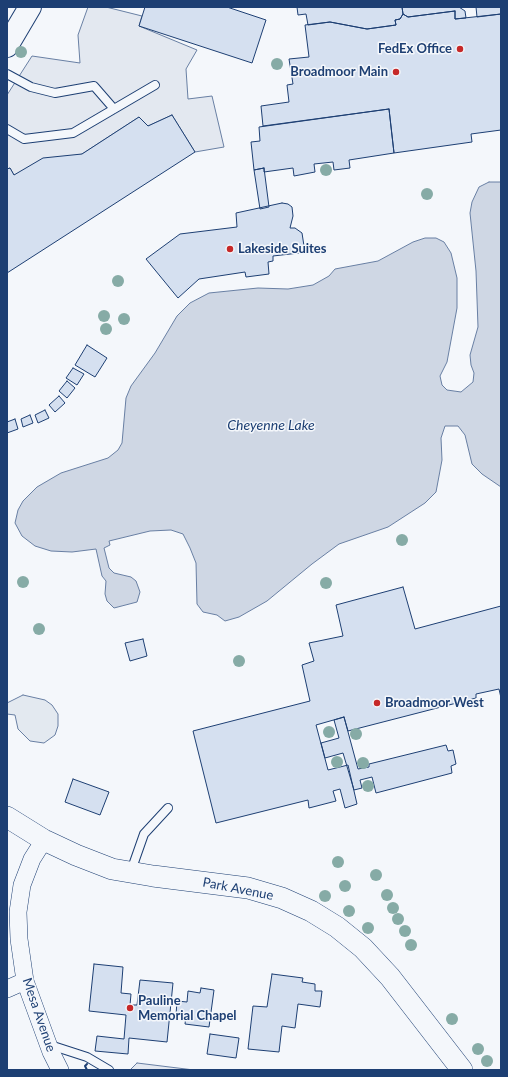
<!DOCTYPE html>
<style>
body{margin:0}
#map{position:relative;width:508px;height:1077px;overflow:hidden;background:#f4f7fb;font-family:Lato,sans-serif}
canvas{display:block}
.frame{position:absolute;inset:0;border:8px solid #1d3f73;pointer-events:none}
</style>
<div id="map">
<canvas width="508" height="1077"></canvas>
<div class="frame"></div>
</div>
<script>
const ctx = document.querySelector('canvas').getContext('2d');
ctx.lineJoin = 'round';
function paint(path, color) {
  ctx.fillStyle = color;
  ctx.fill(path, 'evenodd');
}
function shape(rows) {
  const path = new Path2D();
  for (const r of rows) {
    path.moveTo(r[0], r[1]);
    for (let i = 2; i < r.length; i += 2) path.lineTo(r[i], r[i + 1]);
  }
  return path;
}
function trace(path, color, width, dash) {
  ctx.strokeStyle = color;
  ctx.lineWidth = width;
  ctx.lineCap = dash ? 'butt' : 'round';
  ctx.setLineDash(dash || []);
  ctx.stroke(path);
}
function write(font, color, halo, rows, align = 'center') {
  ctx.font = font + ' Lato,sans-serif';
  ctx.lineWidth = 3;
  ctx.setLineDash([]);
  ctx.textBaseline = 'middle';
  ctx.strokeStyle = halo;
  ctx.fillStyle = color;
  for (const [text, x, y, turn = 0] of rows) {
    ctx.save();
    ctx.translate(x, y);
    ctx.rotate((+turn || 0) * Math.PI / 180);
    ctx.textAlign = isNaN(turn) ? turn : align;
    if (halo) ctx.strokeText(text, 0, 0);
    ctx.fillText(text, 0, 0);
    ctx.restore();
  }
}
const green = shape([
 [23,695,45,700,52,705,58,714,58,726,55,735,44,743,30,741,18,729,15,715,7,714,7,703,23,695]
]);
paint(green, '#e3e9f0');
trace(green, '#687fa3', 1);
const parking = shape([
 [88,7,106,7,142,16,139,26,197,50,186,69,188,99,212,96,224,147,195,152,172,115,148,126,139,117,82,154,14,175,10,168,7,169,7,95,32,56,80,63,78,35,88,7],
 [137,1063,194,1070,130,1070,137,1063]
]);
paint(parking, '#e3e8f0');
trace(parking, '#687fa3', 1);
const water = shape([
 [489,182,501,182,501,487,482,474,472,464,465,435,458,426,445,426,441,438,442,460,436,492,425,503,388,527,339,544,312,564,267,601,239,617,225,621,217,615,203,612,197,604,196,563,190,548,183,534,171,530,150,531,109,541,110,545,104,548,109,568,114,573,131,577,136,581,140,592,137,602,114,608,107,601,105,594,106,581,102,576,96,549,72,552,51,551,35,546,22,536,15,523,18,510,23,501,37,487,61,473,108,458,118,450,122,443,126,398,131,386,155,353,177,316,190,303,209,293,258,288,288,289,313,285,329,276,335,269,378,261,413,242,425,238,436,238,444,242,451,253,457,278,457,308,447,362,440,376,442,385,447,390,461,392,473,382,474,373,471,365,470,355,478,327,476,271,470,213,472,202,479,187,489,182]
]);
paint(water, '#cfd7e4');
trace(water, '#687fa3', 1);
const building = shape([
 [145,7,227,7,266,20,252,63,139,26,145,7],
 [297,7,402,7,403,14,400,19,395,20,396,25,367,29,330,22,308,25,306,14,298,15,297,7],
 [402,7,459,7,465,11,466,18,455,19,455,11,408,17,403,14,402,7],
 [476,7,501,7,501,14,477,17,476,7],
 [455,11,455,19,501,14,501,130,471,134,472,142,394,153,389,109,263,126,261,106,289,102,287,85,293,84,289,59,309,57,305,25,330,22,367,29,396,25,395,20,400,19,403,14,408,17,455,11],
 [389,109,394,153,349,160,350,168,334,170,333,162,314,164,315,172,294,176,293,168,264,172,264,168,254,170,251,142,260,141,259,127,389,109],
 [172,115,195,152,7,273,7,169,10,168,14,175,43,158,82,154,139,117,148,126,172,115],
 [264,168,269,207,260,209,254,170,264,168],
 [282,203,288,204,292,207,293,216,290,228,295,228,302,233,304,246,299,253,273,256,273,261,268,262,269,274,246,277,245,272,199,279,178,298,146,259,180,234,237,227,236,213,282,203],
 [87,345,107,358,95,377,75,365,87,345],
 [73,368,84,374,77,385,66,378,73,368],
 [67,381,75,388,67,398,59,391,67,381],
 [59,396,65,403,55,412,49,405,59,396],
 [45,410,49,418,38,423,35,415,45,410],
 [30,415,33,423,23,427,21,419,30,415],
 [15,419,18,429,7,433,7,422,15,419],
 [403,587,415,629,501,606,501,698,499,689,476,694,476,698,348,731,344,717,316,725,328,770,348,765,357,804,345,808,340,789,333,791,336,801,309,808,308,800,216,823,193,731,310,701,302,665,314,661,309,643,343,636,336,605,403,587],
 [143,639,147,656,130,661,125,643,143,639],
 [344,717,358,769,369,767,369,764,446,745,448,751,453,750,456,764,451,766,452,773,376,793,372,777,360,780,362,788,354,790,343,753,325,758,321,743,339,738,334,720,344,717],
 [73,779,109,792,100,815,65,802,73,779],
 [94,964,123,967,121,993,131,994,130,1005,137,1005,140,980,173,983,167,1042,129,1038,128,1054,95,1051,97,1036,124,1039,126,1015,89,1011,94,964],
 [272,974,303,978,302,982,315,984,315,991,322,991,320,1007,298,1004,295,1028,282,1026,279,1052,248,1049,253,1006,267,1007,272,974],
 [201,988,214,990,209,1027,185,1024,186,1016,176,1015,177,1001,187,1002,188,991,200,993,201,988],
 [210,1034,239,1038,236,1058,207,1054,210,1034]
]);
paint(building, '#d5e0f0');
trace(building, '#1d3f73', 1);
const service = shape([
 [7,74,31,87,55,93,94,86,114,109],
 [7,129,24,139,73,133,155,85],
 [131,871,144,834,168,808],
 [50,1045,87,1057,109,1070]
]);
const minor = shape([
 [44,840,32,859,22,885,18,912,19,939,25,981,51,1052,60,1070],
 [7,989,25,981]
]);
const tertiary = shape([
 [7,817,44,840,76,855,112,869,153,876,248,888,282,898,311,911,337,927,363,948,390,977,462,1070]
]);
const secondary = shape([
 [7,46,30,7]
]);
trace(service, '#1d3f73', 10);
trace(minor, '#1d3f73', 18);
trace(tertiary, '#1d3f73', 22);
trace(secondary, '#1d3f73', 24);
trace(service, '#f4f7fb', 8);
trace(minor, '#f4f7fb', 17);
trace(tertiary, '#f4f7fb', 21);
trace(secondary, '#f4f7fb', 22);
trace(shape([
 [87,1064,85,1066,87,1070]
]), '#1d3f73', 2);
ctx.fillStyle = '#86aba6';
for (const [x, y] of [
 [21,52],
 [277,64],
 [326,170],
 [427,194],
 [118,281],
 [104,316],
 [124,319],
 [106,329],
 [402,540],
 [23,582],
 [326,583],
 [39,629],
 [239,661],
 [329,732],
 [356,734],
 [337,762],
 [363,763],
 [368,786],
 [338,862],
 [376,875],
 [345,886],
 [387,895],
 [325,896],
 [393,908],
 [349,911],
 [398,919],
 [368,928],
 [405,931],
 [411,945],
 [452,1019],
 [478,1049],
 [487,1061]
]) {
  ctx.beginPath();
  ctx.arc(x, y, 6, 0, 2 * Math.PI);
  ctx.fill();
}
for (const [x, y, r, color] of [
 [460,49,4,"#c62828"],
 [396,72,4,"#c62828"],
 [230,249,4,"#c62828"],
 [377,703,4,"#c62828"],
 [130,1008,4,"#c62828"]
]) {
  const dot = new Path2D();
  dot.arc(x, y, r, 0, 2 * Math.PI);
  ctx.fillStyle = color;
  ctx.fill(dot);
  trace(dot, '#f4f7fb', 1.5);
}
write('bold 13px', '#1d3f73', '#f4f7fb', [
 ["FedEx Office",452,49,"right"],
 ["Broadmoor Main",388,72,"right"],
 ["Lakeside Suites",238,249],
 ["Broadmoor West",385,703],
 ["Pauline",138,1001],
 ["Memorial Chapel",138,1016]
], 'left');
write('13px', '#1d3f73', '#f4f7fb', [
 ["Park Avenue",238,889,11],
 ["Mesa Avenue",39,1015,71]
]);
write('italic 14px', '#1d3f73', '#f4f7fb', [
 ["Cheyenne Lake",271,425]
]);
</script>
